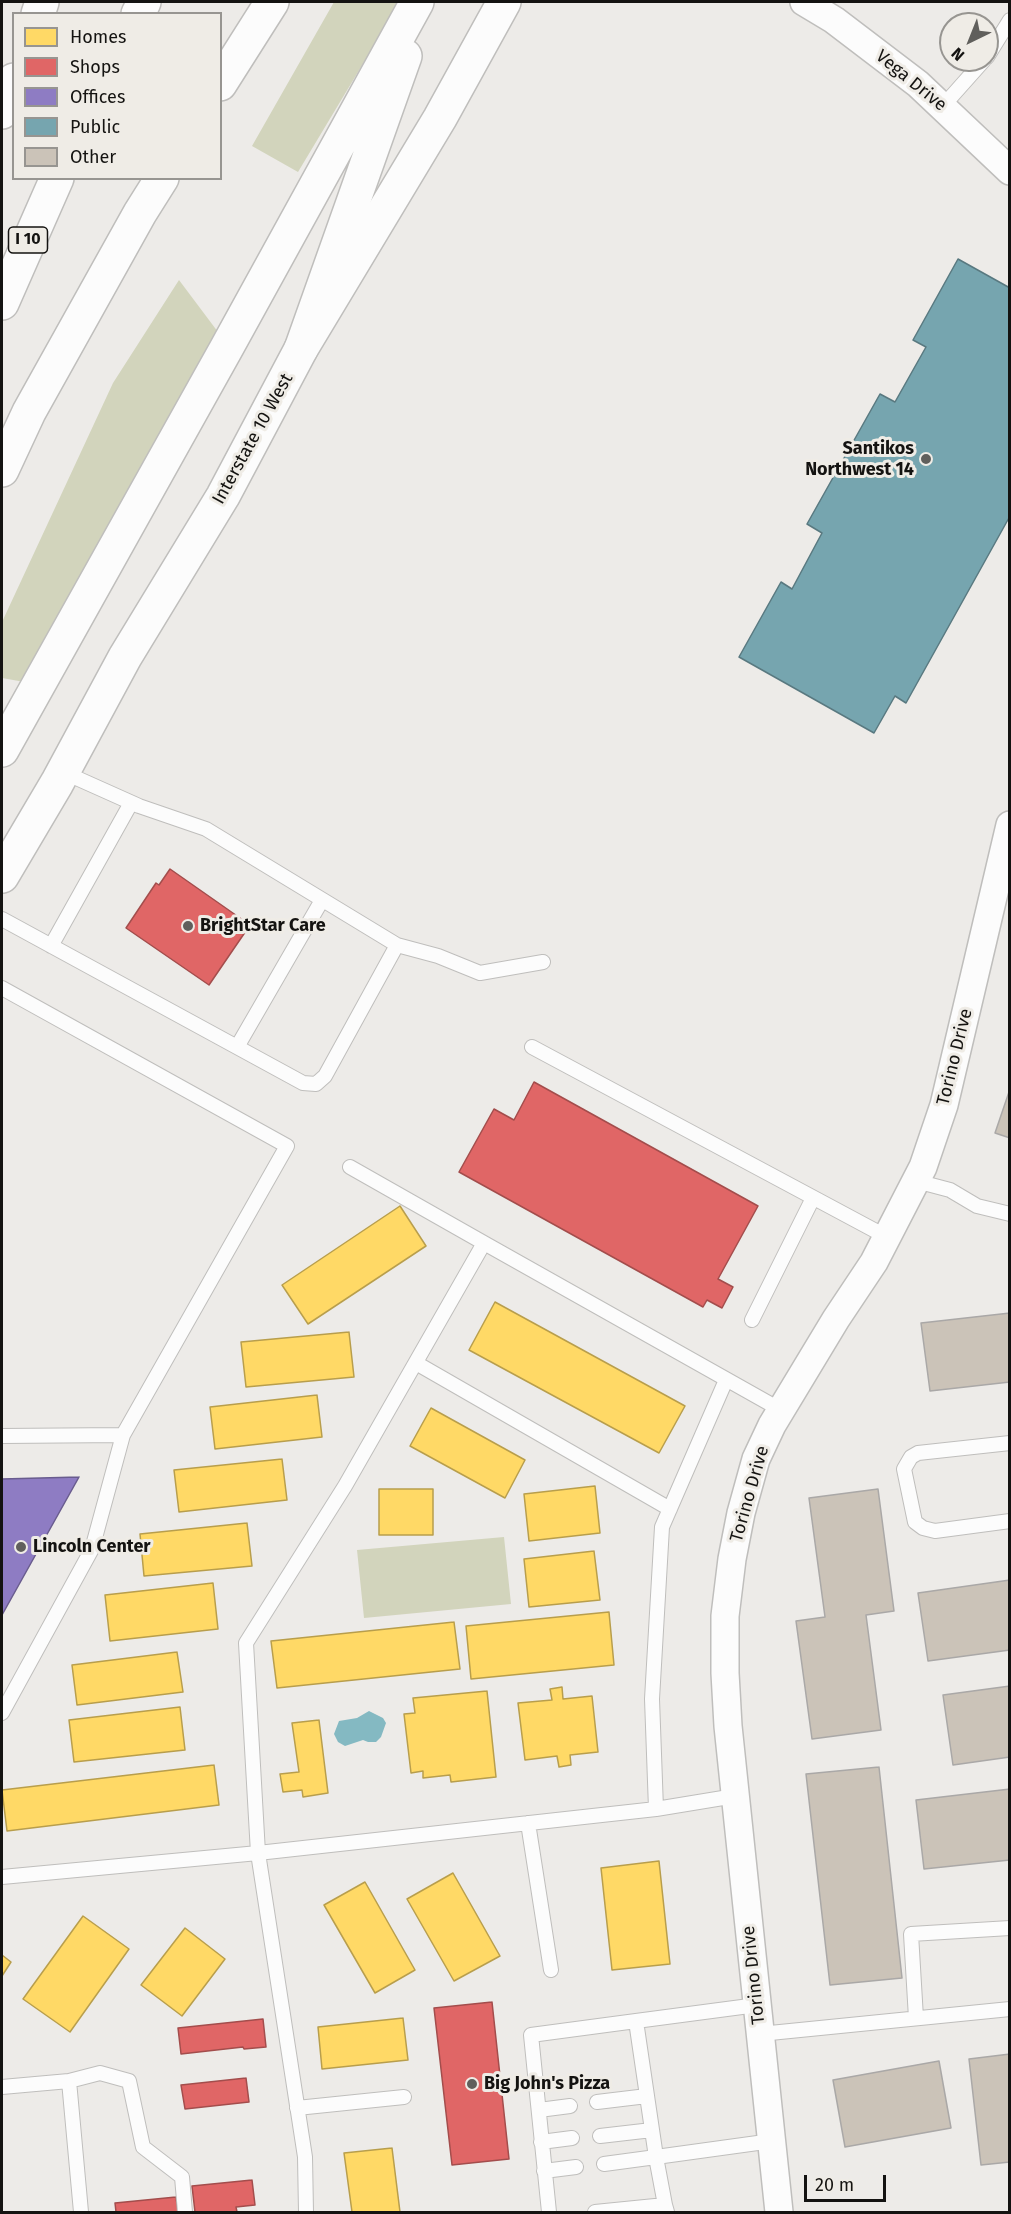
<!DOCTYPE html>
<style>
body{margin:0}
#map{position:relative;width:1011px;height:2214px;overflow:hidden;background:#edebe8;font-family:"Fira Sans",sans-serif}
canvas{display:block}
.frame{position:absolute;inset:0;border:3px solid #141311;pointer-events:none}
.legend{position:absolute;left:12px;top:12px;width:210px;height:168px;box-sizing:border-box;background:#efece6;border:2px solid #979591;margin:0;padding:8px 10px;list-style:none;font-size:18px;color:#141311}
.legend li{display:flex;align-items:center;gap:12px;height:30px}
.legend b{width:30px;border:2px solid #979591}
.north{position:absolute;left:939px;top:12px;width:60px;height:60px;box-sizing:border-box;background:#efece6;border:2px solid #979591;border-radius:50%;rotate:223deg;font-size:16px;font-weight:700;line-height:24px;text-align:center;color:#141311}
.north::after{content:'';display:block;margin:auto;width:21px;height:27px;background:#605f5c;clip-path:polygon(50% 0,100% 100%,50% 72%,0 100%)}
.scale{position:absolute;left:804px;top:2175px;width:82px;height:27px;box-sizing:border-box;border:3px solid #141311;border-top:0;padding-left:8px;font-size:18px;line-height:21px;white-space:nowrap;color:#141311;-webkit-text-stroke:4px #efece6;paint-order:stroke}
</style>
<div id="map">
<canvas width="1011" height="2214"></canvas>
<div class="frame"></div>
<ul class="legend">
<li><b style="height:16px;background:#ffd966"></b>Homes</li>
<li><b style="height:16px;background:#e06666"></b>Shops</li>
<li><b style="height:16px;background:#8e7cc3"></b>Offices</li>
<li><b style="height:16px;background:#76a5af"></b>Public</li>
<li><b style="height:16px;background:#cbc3b8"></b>Other</li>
</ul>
<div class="north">N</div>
<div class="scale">20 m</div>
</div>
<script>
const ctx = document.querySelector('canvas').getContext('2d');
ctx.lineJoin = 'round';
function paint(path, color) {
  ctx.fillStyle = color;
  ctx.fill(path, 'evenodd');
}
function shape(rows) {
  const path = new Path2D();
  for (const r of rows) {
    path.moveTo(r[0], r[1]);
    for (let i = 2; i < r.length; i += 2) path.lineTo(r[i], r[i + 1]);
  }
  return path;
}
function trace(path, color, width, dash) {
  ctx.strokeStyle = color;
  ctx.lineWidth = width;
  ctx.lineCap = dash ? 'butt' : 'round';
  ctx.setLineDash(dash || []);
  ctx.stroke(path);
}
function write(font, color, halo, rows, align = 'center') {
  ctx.font = font + ' "Fira Sans",sans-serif';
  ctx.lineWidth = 6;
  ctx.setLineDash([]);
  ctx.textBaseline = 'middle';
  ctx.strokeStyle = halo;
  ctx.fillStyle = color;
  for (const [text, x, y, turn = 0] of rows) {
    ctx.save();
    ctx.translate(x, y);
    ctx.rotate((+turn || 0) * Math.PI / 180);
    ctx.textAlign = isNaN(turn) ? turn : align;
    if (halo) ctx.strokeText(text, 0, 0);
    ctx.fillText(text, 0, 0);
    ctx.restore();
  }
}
paint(shape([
 [334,2,400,2,298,172,252,146],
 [179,280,218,332,30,683,2,678,2,622,113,383],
 [504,1537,511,1604,364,1618,357,1550]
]), '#d2d4bc');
paint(shape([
 [369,1711,383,1718,386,1723,381,1737,376,1742,368,1742,363,1740,345,1746,338,1742,334,1734,339,1721,357,1718]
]), '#84b9c2');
const homes = shape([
 [400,1206,426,1246,308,1324,282,1285,400,1206],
 [495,1302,685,1406,659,1453,469,1350,495,1302],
 [349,1332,354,1377,246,1387,241,1342,349,1332],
 [317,1395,322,1437,215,1449,210,1407,317,1395],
 [431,1408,525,1460,505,1498,410,1446,431,1408],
 [282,1459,287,1500,179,1512,174,1470,282,1459],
 [595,1486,600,1533,529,1541,524,1494,595,1486],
 [379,1489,433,1489,433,1535,379,1535,379,1489],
 [247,1523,252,1566,144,1576,140,1534,247,1523],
 [594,1551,600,1600,529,1607,524,1559,594,1551],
 [213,1583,218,1629,110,1641,105,1595,213,1583],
 [609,1612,614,1665,471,1679,466,1626,609,1612],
 [454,1622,460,1669,277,1688,271,1641,454,1622],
 [177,1652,183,1692,77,1705,72,1665,177,1652],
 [562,1687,563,1699,592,1696,598,1752,570,1755,571,1765,559,1767,557,1756,525,1760,518,1703,552,1700,550,1689,562,1687],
 [487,1691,496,1777,451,1782,450,1775,423,1778,423,1771,411,1773,404,1714,415,1713,413,1698,487,1691],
 [180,1707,185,1750,74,1762,69,1720,180,1707],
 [319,1720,328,1793,303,1797,302,1790,283,1792,280,1774,299,1772,292,1723,319,1720],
 [214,1765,219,1805,7,1831,2,1790,214,1765],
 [659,1861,670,1964,612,1970,601,1868,659,1861],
 [453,1873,500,1956,454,1981,407,1899,453,1873],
 [365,1882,415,1970,375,1993,324,1905,365,1882],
 [83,1916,129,1949,70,2032,23,1999,83,1916],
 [185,1928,225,1959,182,2016,141,1985,185,1928],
 [2,1955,11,1962,2,1976,2,1955],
 [403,2018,408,2060,322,2069,318,2027,403,2018],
 [392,2148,400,2212,352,2212,344,2153,392,2148]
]);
paint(homes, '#ffd966');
trace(homes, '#b89e4c', 1.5);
const shops = shape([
 [170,869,250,925,209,985,126,928,156,883,159,885,170,869],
 [534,1082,758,1206,718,1279,733,1287,722,1308,707,1300,703,1307,459,1172,494,1109,514,1120,534,1082],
 [492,2002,509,2159,452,2165,434,2008,492,2002],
 [263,2019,266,2047,244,2049,243,2047,181,2054,178,2028,263,2019],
 [246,2078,249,2102,185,2109,181,2085,246,2078],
 [252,2180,255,2205,236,2207,237,2212,195,2212,192,2186,252,2180],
 [176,2197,178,2212,116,2212,115,2203,176,2197]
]);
paint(shops, '#e06666');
trace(shops, '#a34d4c', 1.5);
const offices = shape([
 [79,1477,2,1615,2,1479,79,1477]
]);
paint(offices, '#8e7cc3');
trace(offices, '#695c8e', 1.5);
const public = shape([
 [958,259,1010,288,1010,516,906,703,895,696,874,733,739,657,781,582,792,589,822,533,807,524,880,394,895,402,926,347,913,340,958,259]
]);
paint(public, '#76a5af');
trace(public, '#597980', 1.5);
const building = shape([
 [1010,1089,1010,1138,995,1133,1010,1089],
 [1010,1313,1010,1382,930,1391,921,1323,1010,1313],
 [878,1489,894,1611,866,1615,881,1730,812,1739,796,1621,825,1617,809,1498,878,1489],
 [1010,1580,1010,1650,928,1661,918,1593,1010,1580],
 [1010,1686,1010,1757,953,1765,943,1695,1010,1686],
 [879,1767,902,1978,830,1985,806,1774,879,1767],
 [1010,1789,1010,1860,924,1869,916,1800,1010,1789],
 [1010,2054,1010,2162,981,2165,969,2059,1010,2054],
 [939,2061,951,2128,845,2147,833,2080,939,2061]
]);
paint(building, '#cbc3b8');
trace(building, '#aaa8a7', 1.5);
const service = shape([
 [987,57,1010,20],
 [943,106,984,60],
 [63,772,139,806,206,829,397,945,438,956,480,973,543,962],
 [2,919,303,1083,316,1084,325,1076,397,945],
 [51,946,131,803],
 [2,988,287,1146,123,1435,2,1436],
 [237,1047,322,900],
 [532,1047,887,1237],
 [916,1181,950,1190,977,1206,1010,1214],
 [484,1243,781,1410],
 [752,1320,813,1198],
 [416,1363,670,1509],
 [726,1380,662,1527,652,1699,656,1809,735,1796],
 [1010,1443,918,1453,911,1457,904,1469,915,1522,923,1528,935,1531,1010,1521],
 [2,1713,92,1549,123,1435],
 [528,1823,551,1970],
 [2,1877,258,1853,656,1809],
 [757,2005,636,2021,656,2157,772,2141],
 [916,2018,911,1934,1010,1928],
 [760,2034,1010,2009],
 [69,2081,100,2073,129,2081,143,2147,182,2177,185,2212],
 [2,2087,69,2081,81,2212],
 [597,2102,647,2096],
 [297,2108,404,2097],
 [539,2110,570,2106],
 [600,2136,652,2130],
 [541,2142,572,2138],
 [604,2164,656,2157,665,2205],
 [544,2171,576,2167],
 [306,2212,305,2157,258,1853,246,1643,345,1486,484,1243,350,1167],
 [549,2212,531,2035,636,2021],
 [595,2212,665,2205,667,2212]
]);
const minor = shape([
 [804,2,834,20,918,84,1010,171],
 [779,2212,728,1726,725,1673,725,1616,732,1559,741,1513,756,1459,772,1425,836,1319,874,1262,923,1167,944,1105,1010,825]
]);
const secondary = shape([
 [2,876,57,783,125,657,223,496,301,349,440,118,504,2]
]);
const motorway = shape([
 [38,14,42,2],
 [138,14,144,2],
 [220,84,272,2],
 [2,112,14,80],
 [2,303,57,178],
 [301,349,405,56],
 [2,470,29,412,140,213,162,178],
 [2,750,226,349,417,2]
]);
trace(service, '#bfbebc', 16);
trace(minor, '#bfbebc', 30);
trace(secondary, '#bfbebc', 36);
trace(motorway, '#bfbebc', 36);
trace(service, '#fcfcfc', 14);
trace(minor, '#fcfcfc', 27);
trace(secondary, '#fcfcfc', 33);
trace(motorway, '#fcfcfc', 33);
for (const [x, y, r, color] of [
 [926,459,6,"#605f5c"],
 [188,926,6,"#605f5c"],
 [21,1547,6,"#605f5c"],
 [472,2084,6,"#605f5c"]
]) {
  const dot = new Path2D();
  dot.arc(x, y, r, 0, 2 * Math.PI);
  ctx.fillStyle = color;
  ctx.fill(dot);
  trace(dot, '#efece6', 2);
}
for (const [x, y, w] of [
 [28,240,39]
]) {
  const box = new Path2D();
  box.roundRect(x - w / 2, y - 13, w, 26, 4.5);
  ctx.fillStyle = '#efece6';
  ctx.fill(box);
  trace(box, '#141311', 1.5);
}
write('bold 16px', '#141311', null, [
 ["I 10",28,240]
]);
write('18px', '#141311', '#efece6', [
 ["Vega Drive",911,81,39],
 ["Interstate 10 West",253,439,-61],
 ["Torino Drive",955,1057,-76],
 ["Torino Drive",750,1494,-74],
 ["Torino Drive",754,1975,-96]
]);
write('bold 18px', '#141311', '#efece6', [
 ["Santikos",914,449,"right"],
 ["Northwest 14",914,470,"right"],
 ["BrightStar Care",200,926],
 ["Lincoln Center",33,1547],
 ["Big John's Pizza",484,2084]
], 'left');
</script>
